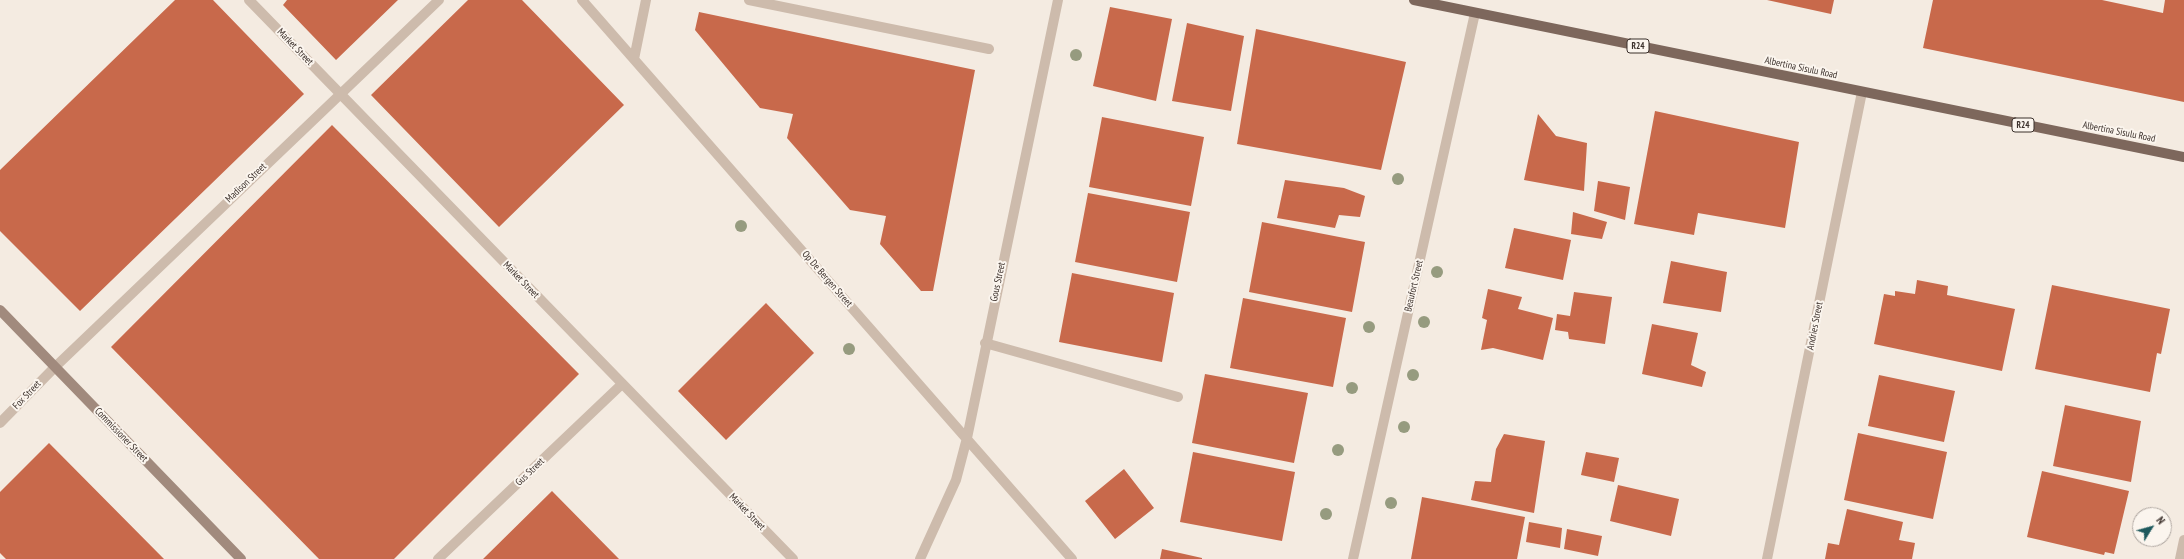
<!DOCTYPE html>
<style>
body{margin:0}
#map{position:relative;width:2184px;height:559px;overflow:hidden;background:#f4ebe1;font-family:"PT Sans Narrow",sans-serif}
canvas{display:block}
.north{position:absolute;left:2132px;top:507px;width:40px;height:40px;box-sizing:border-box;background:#fbf5ee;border:1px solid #aea6a0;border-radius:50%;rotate:53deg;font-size:11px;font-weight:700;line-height:16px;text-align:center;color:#3b302b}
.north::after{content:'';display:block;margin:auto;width:14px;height:18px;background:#1f5a5e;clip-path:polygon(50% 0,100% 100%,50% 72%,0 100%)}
</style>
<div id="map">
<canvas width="2184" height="559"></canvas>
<div class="north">N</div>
</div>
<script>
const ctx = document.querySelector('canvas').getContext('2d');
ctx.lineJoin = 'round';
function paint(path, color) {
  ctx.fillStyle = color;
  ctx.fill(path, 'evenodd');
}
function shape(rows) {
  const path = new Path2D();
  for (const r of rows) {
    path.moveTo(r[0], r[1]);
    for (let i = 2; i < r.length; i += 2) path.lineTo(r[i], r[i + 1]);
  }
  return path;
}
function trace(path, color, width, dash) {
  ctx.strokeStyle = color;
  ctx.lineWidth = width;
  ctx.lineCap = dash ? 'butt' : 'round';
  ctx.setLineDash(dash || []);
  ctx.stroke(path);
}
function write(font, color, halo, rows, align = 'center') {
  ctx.font = font + ' "PT Sans Narrow",sans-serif';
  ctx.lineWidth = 4;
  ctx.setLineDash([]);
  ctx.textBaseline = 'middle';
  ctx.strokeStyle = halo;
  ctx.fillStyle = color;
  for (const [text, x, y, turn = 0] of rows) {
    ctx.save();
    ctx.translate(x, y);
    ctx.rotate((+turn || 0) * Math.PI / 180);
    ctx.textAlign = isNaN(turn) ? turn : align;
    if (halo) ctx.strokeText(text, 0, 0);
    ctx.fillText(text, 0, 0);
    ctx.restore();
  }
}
paint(shape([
 [175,0,213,0,304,94,80,311,0,231,0,170],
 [287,0,398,0,336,60,283,5],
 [468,0,522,0,624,105,499,227,371,95],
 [1767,0,1834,0,1831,14],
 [1933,0,2102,0,2163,13,2165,0,2184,0,2184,102,1923,48],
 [1110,7,1172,19,1156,101,1093,86],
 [699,12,975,70,933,291,921,291,880,244,886,216,850,210,787,138,793,114,760,108,695,30],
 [1187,23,1244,36,1231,111,1172,101],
 [1256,29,1406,62,1381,170,1237,144],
 [1655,111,1799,142,1785,228,1698,213,1694,235,1634,224],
 [1538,114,1556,136,1587,143,1584,191,1524,180],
 [1102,117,1204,137,1191,206,1089,187],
 [332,125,579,374,394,559,319,559,111,347],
 [1285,180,1344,188,1365,196,1360,217,1339,215,1335,228,1277,218],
 [1598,181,1630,187,1625,220,1594,211],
 [1088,193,1190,212,1177,282,1075,262],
 [1573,212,1607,222,1602,239,1571,234],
 [1262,222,1365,242,1352,312,1249,292],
 [1514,228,1571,240,1563,280,1505,268],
 [1671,261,1727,272,1721,312,1663,303],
 [1072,273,1174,293,1162,362,1059,342],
 [1917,280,1948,286,1947,295,2015,309,2002,371,1874,344,1884,294,1895,296,1895,291,1915,294],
 [2052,285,2170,309,2161,354,2157,353,2150,392,2035,369],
 [1488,289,1522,297,1518,309,1553,318,1543,360,1493,348,1481,350,1487,320,1482,318],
 [1574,292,1612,297,1605,344,1569,339,1568,332,1555,330,1557,314,1570,316],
 [1243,298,1346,318,1333,387,1230,368],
 [766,303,814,353,726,440,678,391],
 [1652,324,1698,333,1691,365,1706,372,1702,387,1642,374],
 [1205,374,1308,393,1294,463,1192,443],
 [1879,375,1955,391,1944,442,1868,426],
 [2065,405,2141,421,2131,482,2053,466],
 [1858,433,1947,452,1933,519,1844,500],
 [1504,434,1545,441,1534,513,1471,500,1475,481,1491,482,1496,449],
 [49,443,164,559,6,559,0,553,0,492],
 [1193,452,1295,472,1282,541,1180,522],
 [1586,452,1619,458,1614,482,1581,475],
 [1124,469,1154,508,1115,539,1085,501],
 [2042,471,2129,491,2114,554,2105,552,2104,555,2027,537],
 [1618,485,1679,499,1671,536,1610,521],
 [552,491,619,559,483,559],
 [1422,497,1525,517,1517,559,1411,559],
 [1847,509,1903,522,1899,540,1915,543,1912,559,1825,559,1828,543,1839,545],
 [1529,522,1562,528,1560,548,1526,542],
 [1567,529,1602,536,1598,556,1564,549],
 [1162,549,1202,558,1202,559,1160,559]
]), '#c8694b');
trace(shape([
 [749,0,989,49],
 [985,343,1178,397]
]), '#cdbbac', 10);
trace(shape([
 [249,0,793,559],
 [582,0,1072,559],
 [634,59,646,0],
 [0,423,55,367,439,0],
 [438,559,622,384],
 [920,559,956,480,967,438,1058,0],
 [1353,559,1475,13],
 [1767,559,1862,92],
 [2180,559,2184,540]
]), '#cdbbac', 10);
trace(shape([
 [0,310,241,559]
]), '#a18a7d', 10);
trace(shape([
 [1414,0,2184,157]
]), '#7d675c', 10);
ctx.fillStyle = '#969b7f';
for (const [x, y] of [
 [1076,55],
 [1398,179],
 [741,226],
 [1437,272],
 [1424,322],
 [1369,327],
 [849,349],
 [1413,375],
 [1352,388],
 [1404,427],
 [1338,450],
 [1391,503],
 [1326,514]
]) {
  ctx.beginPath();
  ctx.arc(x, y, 6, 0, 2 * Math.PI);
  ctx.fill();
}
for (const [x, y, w] of [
 [1638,46,22],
 [2023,125,22]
]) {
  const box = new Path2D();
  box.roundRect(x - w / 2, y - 7, w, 14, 3);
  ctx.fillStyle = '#fbf5ee';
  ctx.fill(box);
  trace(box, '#3b302b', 1);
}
write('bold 9px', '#3b302b', null, [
 ["R24",1638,46],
 ["R24",2023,125]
]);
write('10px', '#3b302b', '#fbf5ee', [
 ["Market Street",295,47,46],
 ["Albertina Sisulu Road",1801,68,12],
 ["Albertina Sisulu Road",2119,132,11],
 ["Madison Street",246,183,-44],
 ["Op De Bergen Street",827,279,49],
 ["Market Street",521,280,46],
 ["Gous Street",998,282,-78],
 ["Beaufort Street",1414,286,-77],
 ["Andries Street",1815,326,-79],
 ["Fox Street",27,395,-46],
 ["Commissioner Street",121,435,46],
 ["Gus Street",530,472,-44],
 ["Market Street",747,512,46]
]);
</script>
